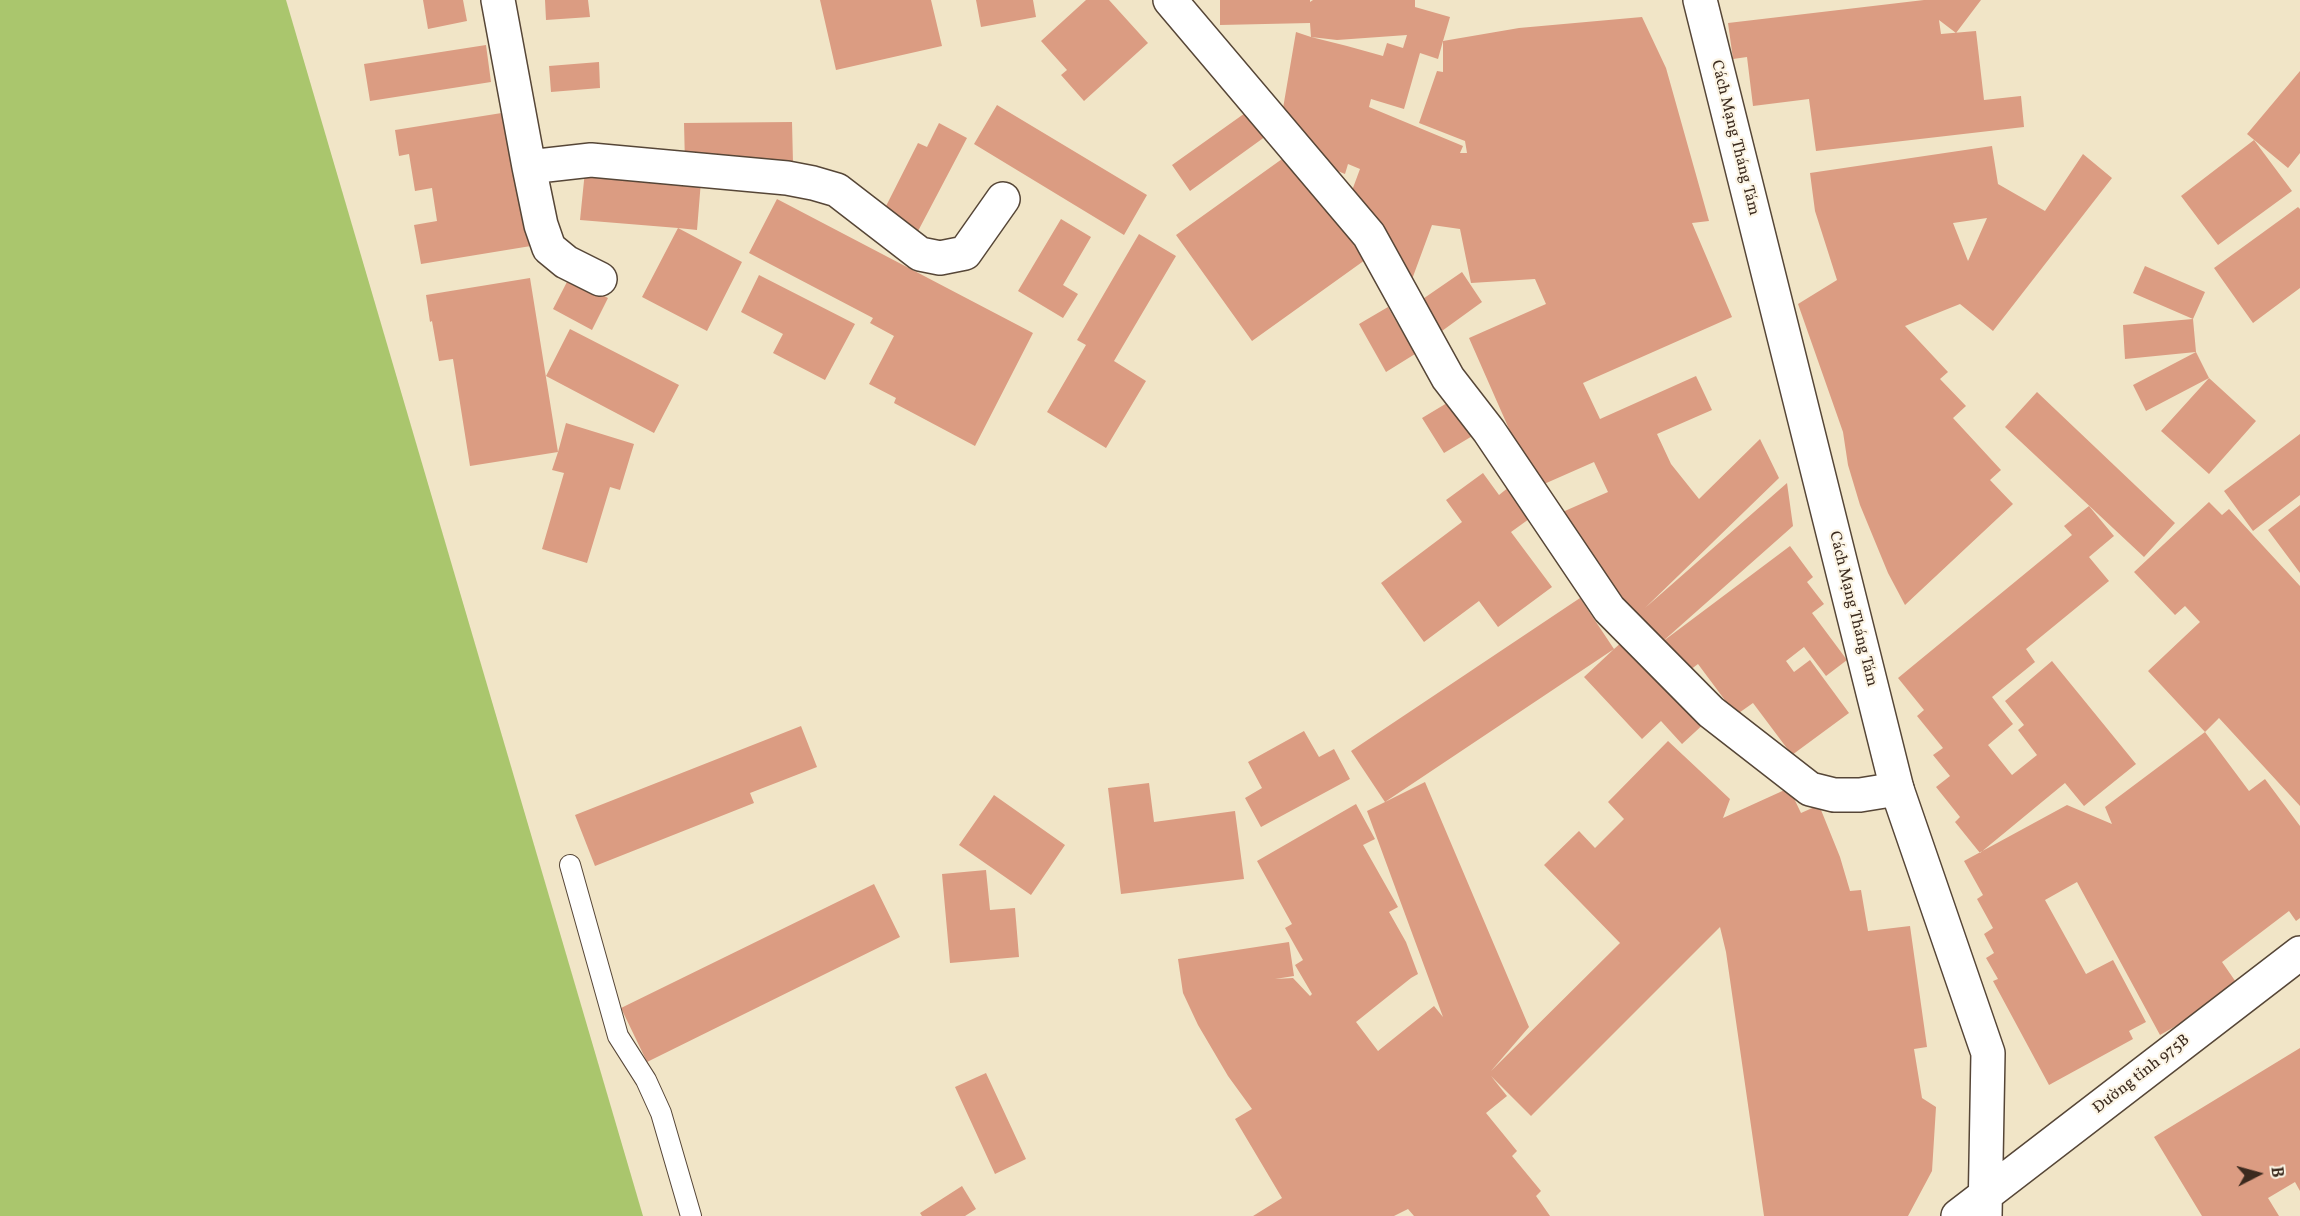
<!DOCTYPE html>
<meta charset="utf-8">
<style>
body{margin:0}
#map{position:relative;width:2300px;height:1216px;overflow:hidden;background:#f1e5c7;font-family:Vollkorn,serif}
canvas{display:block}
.north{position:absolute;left:2228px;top:1144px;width:60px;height:60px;-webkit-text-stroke:4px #fcf5e5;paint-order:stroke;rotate:84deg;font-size:16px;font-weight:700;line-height:24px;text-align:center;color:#3b2a1e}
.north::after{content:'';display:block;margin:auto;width:21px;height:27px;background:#3b2a1e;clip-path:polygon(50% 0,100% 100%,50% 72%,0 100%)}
</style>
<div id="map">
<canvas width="2300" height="1216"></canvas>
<div class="north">B</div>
</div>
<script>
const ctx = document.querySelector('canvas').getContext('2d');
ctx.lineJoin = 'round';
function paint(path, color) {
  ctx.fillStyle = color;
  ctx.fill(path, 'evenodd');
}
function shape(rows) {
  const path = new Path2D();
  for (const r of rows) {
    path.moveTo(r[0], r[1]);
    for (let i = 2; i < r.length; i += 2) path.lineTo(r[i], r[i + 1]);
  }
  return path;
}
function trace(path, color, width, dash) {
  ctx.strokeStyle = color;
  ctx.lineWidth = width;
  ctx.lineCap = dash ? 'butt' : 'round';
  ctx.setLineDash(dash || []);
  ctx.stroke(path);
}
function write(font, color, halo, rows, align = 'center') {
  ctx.font = font + ' Vollkorn,serif';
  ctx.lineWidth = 4.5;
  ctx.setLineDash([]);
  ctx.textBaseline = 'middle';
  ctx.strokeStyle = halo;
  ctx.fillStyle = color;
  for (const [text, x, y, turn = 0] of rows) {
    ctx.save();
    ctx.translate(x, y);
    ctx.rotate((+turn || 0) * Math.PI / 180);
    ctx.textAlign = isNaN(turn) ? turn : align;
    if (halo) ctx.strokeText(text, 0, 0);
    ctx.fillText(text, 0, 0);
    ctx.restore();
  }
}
paint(shape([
 [0,0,286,0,643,1216,0,1216]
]), '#aac66d');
paint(shape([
 [423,0,463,0,467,21,428,29],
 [545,0,588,0,590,17,546,20],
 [820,0,931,0,942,46,836,70],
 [976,0,1033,0,1036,17,981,27],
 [1086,0,1109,0,1148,43,1084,101,1061,75,1067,70,1041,41],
 [1220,0,1310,0,1310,2,1313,0,1415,0,1415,7,1450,17,1443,41,1519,28,1642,17,1666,68,1709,221,1692,223,1732,317,1583,383,1600,419,1696,376,1712,410,1657,434,1671,464,1699,499,1760,439,1779,478,1645,608,1787,483,1793,526,1662,642,1790,546,1813,577,1807,582,1824,604,1812,613,1847,660,1826,676,1804,647,1786,661,1794,672,1810,660,1849,713,1792,755,1753,703,1736,715,1698,664,1682,676,1635,617,1558,514,1608,492,1594,462,1535,488,1469,338,1546,304,1535,279,1471,283,1460,229,1432,225,1411,282,1347,204,1360,169,1348,164,1345,174,1313,161,1281,120,1296,32,1311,37,1347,46,1383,56,1387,43,1403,48,1407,35,1337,40,1311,37,1310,23,1220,25],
 [1443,41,1443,72,1437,71,1419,123,1465,141,1467,153,1460,153,1463,146,1369,107,1371,99,1404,109,1420,53,1438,59],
 [1924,0,1981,0,1956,33,1939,20,1941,34,1976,31,1984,100,2021,96,2024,127,1816,151,1809,99,1753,106,1747,57,1733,59,1728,23],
 [486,45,491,82,370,101,364,64],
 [599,62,600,88,551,92,549,66],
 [2300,71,2300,153,2288,168,2247,134],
 [997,105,1147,195,1124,235,974,144],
 [1255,106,1273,131,1190,191,1172,165],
 [508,112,537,245,421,264,414,225,437,221,432,188,415,191,409,154,399,156,395,130],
 [792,122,793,163,685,164,684,123],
 [939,123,967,138,917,233,882,214,918,143,927,147],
 [2254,140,2292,191,2218,245,2181,196],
 [1992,146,1998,184,2045,211,2083,154,2112,178,1993,331,1960,304,1905,326,1948,372,1940,379,1966,406,1953,418,2001,470,1990,480,2013,504,1905,605,1888,573,1860,505,1848,465,1843,432,1798,304,1837,280,1815,211,1810,173],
 [1987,218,1968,261,1953,223],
 [1289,154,1365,260,1252,341,1176,235],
 [585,171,701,181,697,230,678,228,742,262,707,331,642,297,678,228,580,220],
 [777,199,1033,333,975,446,894,403,896,398,869,384,894,336,870,323,873,318,749,253],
 [2298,207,2300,209,2300,288,2253,323,2214,268],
 [1061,219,1091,237,1063,285,1078,294,1063,318,1018,291],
 [1139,234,1176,256,1114,361,1146,381,1106,448,1047,412,1086,345,1077,340],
 [2145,266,2205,292,2193,319,2196,352,2209,378,2146,411,2133,385,2196,352,2125,359,2123,325,2193,319,2133,293],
 [1462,272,1482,302,1435,336,1417,303],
 [759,275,855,324,825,380,773,353,783,334,741,312],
 [530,278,558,452,566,423,634,444,620,490,610,487,587,563,542,549,564,473,552,470,558,452,470,466,453,359,439,361,432,321,430,322,426,295],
 [569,278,608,298,592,330,553,309],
 [1388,307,1415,354,1386,372,1359,324],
 [570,329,679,385,654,433,546,376],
 [2209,378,2256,421,2209,474,2161,431],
 [2037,392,2175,523,2144,557,2005,427],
 [1452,400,1474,435,1444,453,1422,418],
 [2300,434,2300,495,2253,531,2224,491],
 [1483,473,1499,495,1514,483,1536,514,1511,532,1552,587,1498,627,1479,601,1424,642,1381,583,1462,522,1446,500],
 [2209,502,2222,515,2229,509,2300,586,2300,806,2219,718,2205,732,2148,671,2200,622,2185,606,2175,615,2134,572],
 [2300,505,2300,573,2268,530],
 [2089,506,2114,536,2089,557,2109,581,2026,649,2035,662,1992,697,2013,724,1988,745,2012,775,2037,755,2018,730,2024,725,2005,701,2052,661,2136,764,2084,806,2065,783,1980,853,1955,822,1960,817,1936,787,1950,776,1933,755,1943,748,1917,716,1924,710,1898,678,2072,535,2064,526],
 [1580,598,1614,649,1630,635,1708,720,1682,744,1661,721,1642,739,1584,677,1614,649,1385,802,1425,782,1529,1027,1491,1071,1620,943,1544,865,1579,831,1595,848,1624,819,1608,802,1668,741,1730,799,1723,818,1789,788,1801,813,1819,805,1840,857,1850,891,1861,890,1868,931,1910,926,1927,1047,1914,1049,1922,1098,1936,1107,1932,1171,1908,1216,1764,1216,1726,952,1720,927,1531,1116,1491,1076,1507,1096,1486,1113,1517,1151,1512,1156,1541,1191,1536,1196,1550,1216,1414,1216,1408,1209,1394,1216,1253,1216,1282,1198,1235,1119,1252,1109,1228,1076,1198,1025,1183,993,1178,959,1289,942,1294,976,1275,979,1293,978,1310,996,1312,994,1295,965,1303,960,1285,928,1292,924,1257,861,1356,804,1375,839,1363,845,1398,907,1389,912,1406,942,1418,974,1411,978,1356,1022,1378,1051,1434,1006,1443,1017,1367,811,1385,802,1351,751],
 [801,726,817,767,750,793,754,803,595,866,575,815],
 [1304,731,1319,757,1334,749,1350,779,1261,827,1245,798,1262,788,1248,762],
 [2205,732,2249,791,2265,779,2300,826,2300,918,2296,921,2289,911,2222,962,2238,985,2211,1006,2160,1035,2077,882,2045,900,2086,974,2113,960,2146,1022,2129,1031,2133,1039,2049,1085,1993,981,1998,979,1986,958,1994,953,1984,934,1993,928,1977,899,1983,895,1964,861,2067,805,2112,824,2105,807],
 [1149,783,1154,822,1235,811,1244,879,1121,894,1108,788],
 [994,795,1065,845,1031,895,959,845],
 [986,870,990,910,1015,908,1019,957,950,963,942,874],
 [874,884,900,937,647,1062,621,1008],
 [2300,1048,2300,1191,2295,1182,2268,1198,2279,1216,2202,1216,2154,1137],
 [986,1073,1026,1159,995,1174,955,1087],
 [962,1186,976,1209,965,1216,922,1216,920,1213]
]), '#db9c82');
const lane = shape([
 [570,865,618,1036,646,1080,661,1113,691,1216]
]);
const street = shape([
 [498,0,529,167,541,225,549,248,566,262,600,279],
 [1170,0,1369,235,1448,378,1489,431,1609,609,1711,712,1810,789,1834,795,1860,795,1897,789],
 [529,167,591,160,787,178,813,183,837,190,920,254,940,258,965,253,1003,199]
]);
const secondary = shape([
 [1700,0,1897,789,1988,1053,1985,1216],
 [1958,1216,2300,953]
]);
trace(lane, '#564637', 22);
trace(street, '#564637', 36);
trace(secondary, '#564637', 36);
trace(lane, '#fff', 20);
trace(street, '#fff', 33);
trace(secondary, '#fff', 33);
write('16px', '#3b2a1e', '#fcf5e5', [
 ["Cách Mạng Tháng Tám",1734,138,76],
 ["Cách Mạng Tháng Tám",1852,609,76],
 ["Đường tỉnh 975B",2142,1075,-38]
]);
</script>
